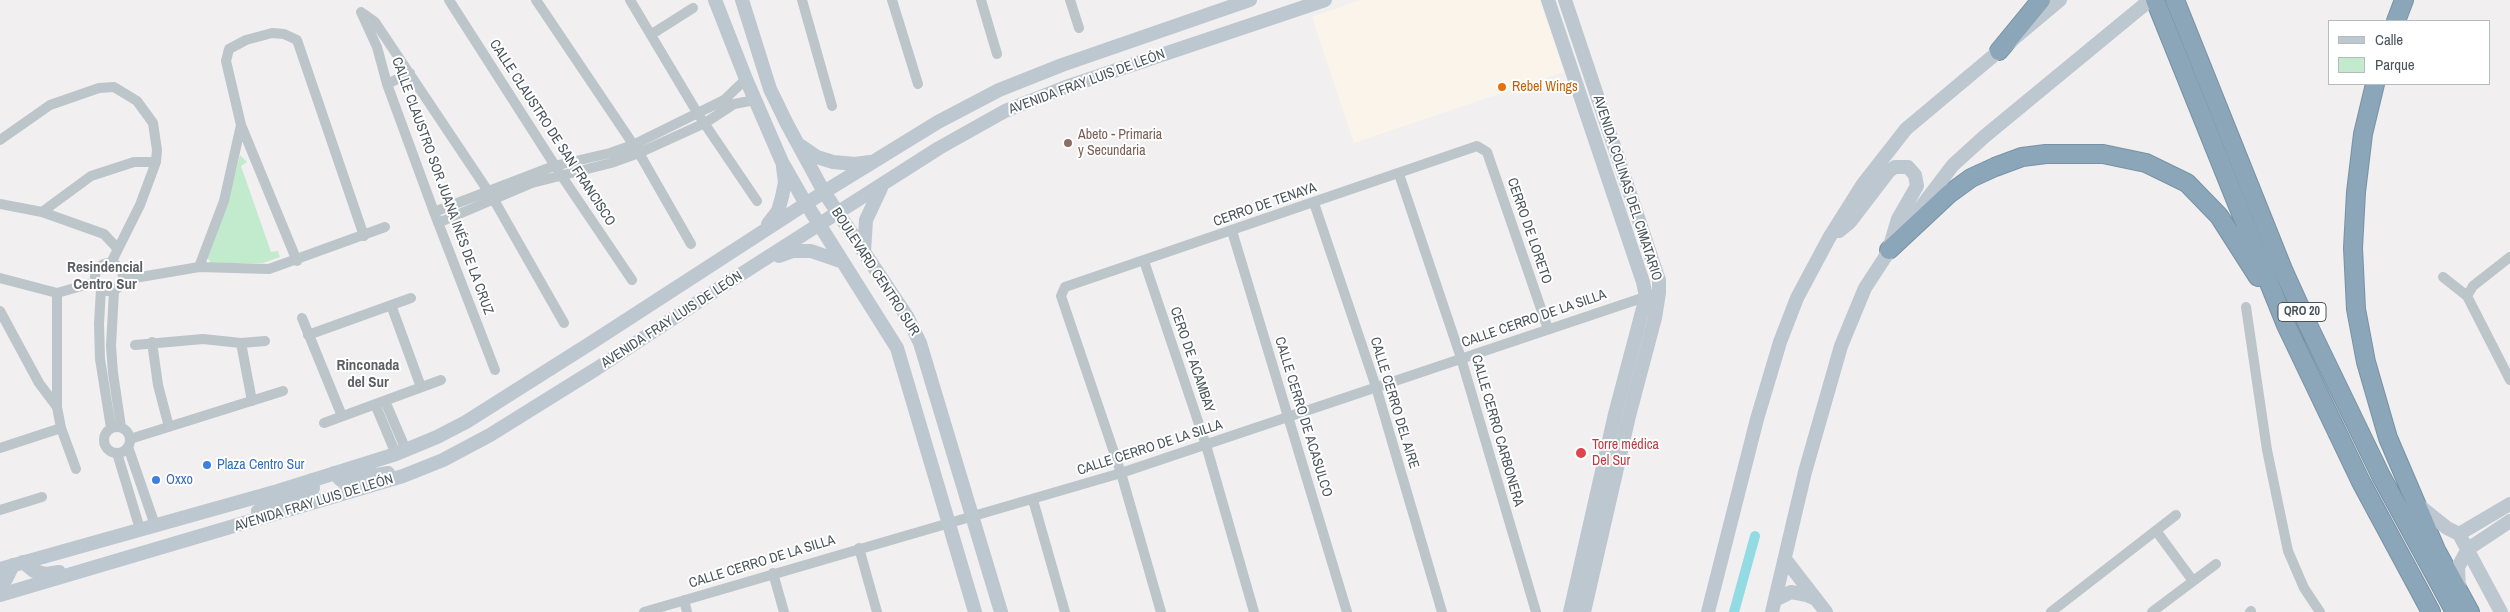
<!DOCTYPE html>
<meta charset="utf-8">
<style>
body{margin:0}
#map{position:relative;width:2510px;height:612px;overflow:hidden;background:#f1efef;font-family:"Archivo Narrow",sans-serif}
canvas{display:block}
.legend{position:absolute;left:2328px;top:20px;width:162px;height:65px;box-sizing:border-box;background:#fff;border:1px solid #b6bbbd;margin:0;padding:6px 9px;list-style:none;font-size:15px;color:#49545b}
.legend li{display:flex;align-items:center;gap:10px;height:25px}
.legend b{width:25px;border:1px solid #b6bbbd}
</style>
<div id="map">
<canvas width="2510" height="612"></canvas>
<ul class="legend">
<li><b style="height:6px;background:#bdc7cf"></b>Calle</li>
<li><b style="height:14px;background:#c2ebcd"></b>Parque</li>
</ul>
</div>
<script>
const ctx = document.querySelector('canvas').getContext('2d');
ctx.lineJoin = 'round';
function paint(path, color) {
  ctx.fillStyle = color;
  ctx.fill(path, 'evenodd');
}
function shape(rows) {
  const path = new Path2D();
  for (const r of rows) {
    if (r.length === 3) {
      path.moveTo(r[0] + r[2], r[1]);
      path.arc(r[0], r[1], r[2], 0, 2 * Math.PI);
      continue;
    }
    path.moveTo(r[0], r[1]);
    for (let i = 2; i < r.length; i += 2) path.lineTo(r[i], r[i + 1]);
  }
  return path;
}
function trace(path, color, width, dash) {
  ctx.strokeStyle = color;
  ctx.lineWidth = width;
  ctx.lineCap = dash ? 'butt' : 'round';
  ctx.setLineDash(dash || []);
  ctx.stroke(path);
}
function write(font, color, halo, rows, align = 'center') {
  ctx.font = font + ' "Archivo Narrow",sans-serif';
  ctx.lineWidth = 4;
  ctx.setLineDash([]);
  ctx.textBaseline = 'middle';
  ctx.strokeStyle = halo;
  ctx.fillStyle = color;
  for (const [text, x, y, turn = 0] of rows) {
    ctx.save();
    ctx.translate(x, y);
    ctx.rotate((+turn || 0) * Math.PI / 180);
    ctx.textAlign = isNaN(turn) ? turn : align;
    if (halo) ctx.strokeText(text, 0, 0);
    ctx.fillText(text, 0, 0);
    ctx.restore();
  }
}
paint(shape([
 [1360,0,1540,0,1564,72,1354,143,1312,17]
]), '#faf4ea');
paint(shape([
 [240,155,247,162,241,166,271,252,278,251,280,257,263,263,211,263,205,254,229,197]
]), '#c2ebcd');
trace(shape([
 [1734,612,1755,536]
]), '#93dbe3', 10);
const highway = shape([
 [2155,0,2286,325,2361,482,2431,612],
 [2175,0,2284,272,2309,327,2381,476,2455,612],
 [2396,21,2404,0],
 [1999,51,2041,0],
 [2375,84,2363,134,2356,192,2353,248,2356,309,2366,362,2388,438,2436,550,2470,612],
 [1889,250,1949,194,1971,178,1995,167,2022,157,2046,154,2103,154,2146,163,2187,183,2219,216,2258,277]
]);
trace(highway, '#7792a5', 20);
trace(shape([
 [449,0,561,175,632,280],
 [536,0,639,153,691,244],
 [630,0,698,114,757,201],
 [802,0,832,106],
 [892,0,918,84],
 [981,0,997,54],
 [1070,0,1079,28],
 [361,12,377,47,387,84,434,212,495,370],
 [364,14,375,22,494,200,564,323],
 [652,34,693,8],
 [387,84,410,73],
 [0,140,50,105,99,88,114,87,137,101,153,123,157,150,156,162,140,205,111,263],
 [1399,174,1461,358,1536,612],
 [1314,203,1376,387,1442,612],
 [0,204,42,212,104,234,117,248],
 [42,212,91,176,134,162,156,162],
 [434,212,554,166,610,153,633,145,724,100,746,79],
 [438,223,532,183,611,163,639,153,705,123,734,104,755,100],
 [1232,231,1347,612],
 [297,261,241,125,226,61,229,49,246,40,272,33,284,34,297,40,364,236],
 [1144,261,1206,445,1254,612],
 [109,277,14],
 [199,267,224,201,241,125],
 [2443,277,2467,296,2510,380],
 [0,278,57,293,96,282],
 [123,280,199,267,269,269,385,227],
 [101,289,99,324,100,359,111,428],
 [114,291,111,346,113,373,121,427],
 [57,293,57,407,61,428,76,469],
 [2467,296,2473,286,2510,257],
 [391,305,421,387],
 [2246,307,2267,450,2288,551,2304,588,2320,612],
 [0,311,39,383,57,407],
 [302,318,342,416],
 [308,335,411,298],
 [152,342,158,385,169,427],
 [241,343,252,401],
 [135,345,203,339,241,343,265,341],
 [385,401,406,450],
 [375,404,396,454],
 [324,423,441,380],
 [117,440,13],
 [130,439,283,391],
 [128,447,155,525],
 [0,448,61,428],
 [117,453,140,529],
 [1033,500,1065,612],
 [0,510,42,497],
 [2157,532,2193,581],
 [859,548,877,612],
 [773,573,784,612],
 [684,600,687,612],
 [644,612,1121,473,1651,295],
 [1161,612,1121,473,1061,296,1065,287,1477,146,1487,152,1548,329],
 [2051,612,2176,515],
 [2152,612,2216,564],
 [2250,612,2251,611]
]), '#bcc5ca', 10);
trace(shape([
 [715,0,746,79,782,162,802,197,897,348,975,612],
 [742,0,770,89,787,124,824,192,908,318,920,343,1001,612],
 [1548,0,1643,282,1646,297,1615,414,1570,612],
 [1565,0,1659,280,1659,293,1655,318,1629,416,1584,612],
 [801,146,817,157,833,162,855,164,870,162],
 [1909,223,1953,165,1985,136,2150,0],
 [768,224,778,211,782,197,785,182,783,167],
 [1839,231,1850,222,1889,171,1895,167,1908,167,1915,175,1917,186,1898,219,1889,249],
 [864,252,866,220,881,188],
 [779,256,793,251,811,251,843,262],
 [334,473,341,480,349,480,388,473],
 [2417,504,2447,528,2459,534],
 [258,511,310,492,313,488,312,480],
 [2459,534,2501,612],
 [2459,534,2510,504],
 [1785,559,1826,612],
 [23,562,34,571,46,574,59,572],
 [0,569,278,491,396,454,437,437,466,422,594,341,824,192,938,122,999,90,1062,65,1250,0],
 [0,585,6,579,13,565],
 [2459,591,2458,567,2468,549,2510,521],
 [0,595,403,476,443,460,490,435,596,369,724,285,939,148,1005,111,1066,87,1325,0],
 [1775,600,1791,592,1807,595,1816,599],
 [1708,612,1757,419,1780,342,1797,298,1829,238,1863,184,1906,129,2060,0],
 [1772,612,1805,472,1841,346,1865,288,1895,242]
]), '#bdc7cf', 14);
trace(highway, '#8ca6b9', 18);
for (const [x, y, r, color] of [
 [1502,87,5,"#e8710a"],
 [1068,143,5,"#8d6e63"],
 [1581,453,6,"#e0444e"],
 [207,465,5,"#3f7fe0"],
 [156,480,5,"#3f7fe0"]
]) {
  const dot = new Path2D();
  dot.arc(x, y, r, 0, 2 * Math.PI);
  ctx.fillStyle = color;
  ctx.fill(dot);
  trace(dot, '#fff', 2);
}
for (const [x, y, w] of [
 [2302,312,48]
]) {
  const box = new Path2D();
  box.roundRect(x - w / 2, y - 9.5, w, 19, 4);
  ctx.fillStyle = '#fff';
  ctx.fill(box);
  trace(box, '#49545b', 1);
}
write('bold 12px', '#49545b', null, [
 ["QRO 20",2302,312]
]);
write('14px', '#49545b', '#fff', [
 ["AVENIDA FRAY LUIS DE LEÓN",1087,82,-20],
 ["CALLE CLAUSTRO DE SAN FRANCISCO",552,133,57],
 ["CALLE CLAUSTRO SOR JUANA INÉS DE LA CRUZ",442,186,70],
 ["AVENIDA COLINAS DEL CIMATARIO",1627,188,72],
 ["CERRO DE TENAYA",1265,205,-19],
 ["CERRO DE LORETO",1529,231,71],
 ["BOULEVARD CENTRO SUR",875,272,57],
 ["CALLE CERRO DE LA SILLA",1534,319,-19],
 ["AVENIDA FRAY LUIS DE LEÓN",672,320,-33],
 ["CERO DE ACAMBAY",1192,360,71],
 ["CALLE CERRO DEL AIRE",1394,403,73],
 ["CALLE CERRO DE ACASULCO",1303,417,73],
 ["CALLE CERRO CARBONERA",1497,431,74],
 ["CALLE CERRO DE LA SILLA",1150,448,-18],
 ["AVENIDA FRAY LUIS DE LEÓN",314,503,-17],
 ["CALLE CERRO DE LA SILLA",762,562,-17]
]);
write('14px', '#c56008', '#fff', [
 ["Rebel Wings",1512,87]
], 'left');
write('14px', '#785e54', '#fff', [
 ["Abeto - Primaria",1078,135],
 ["y Secundaria",1078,151]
], 'left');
write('14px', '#be3a42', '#fff', [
 ["Torre médica",1592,445],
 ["Del Sur",1592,461]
], 'left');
write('14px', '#366cbe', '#fff', [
 ["Plaza Centro Sur",217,465],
 ["Oxxo",166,480]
], 'left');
write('bold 15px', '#5c6063', '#fff', [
 ["Resindencial",105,268],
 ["Centro Sur",105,285],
 ["Rinconada",368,366],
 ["del Sur",368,383]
]);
</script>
